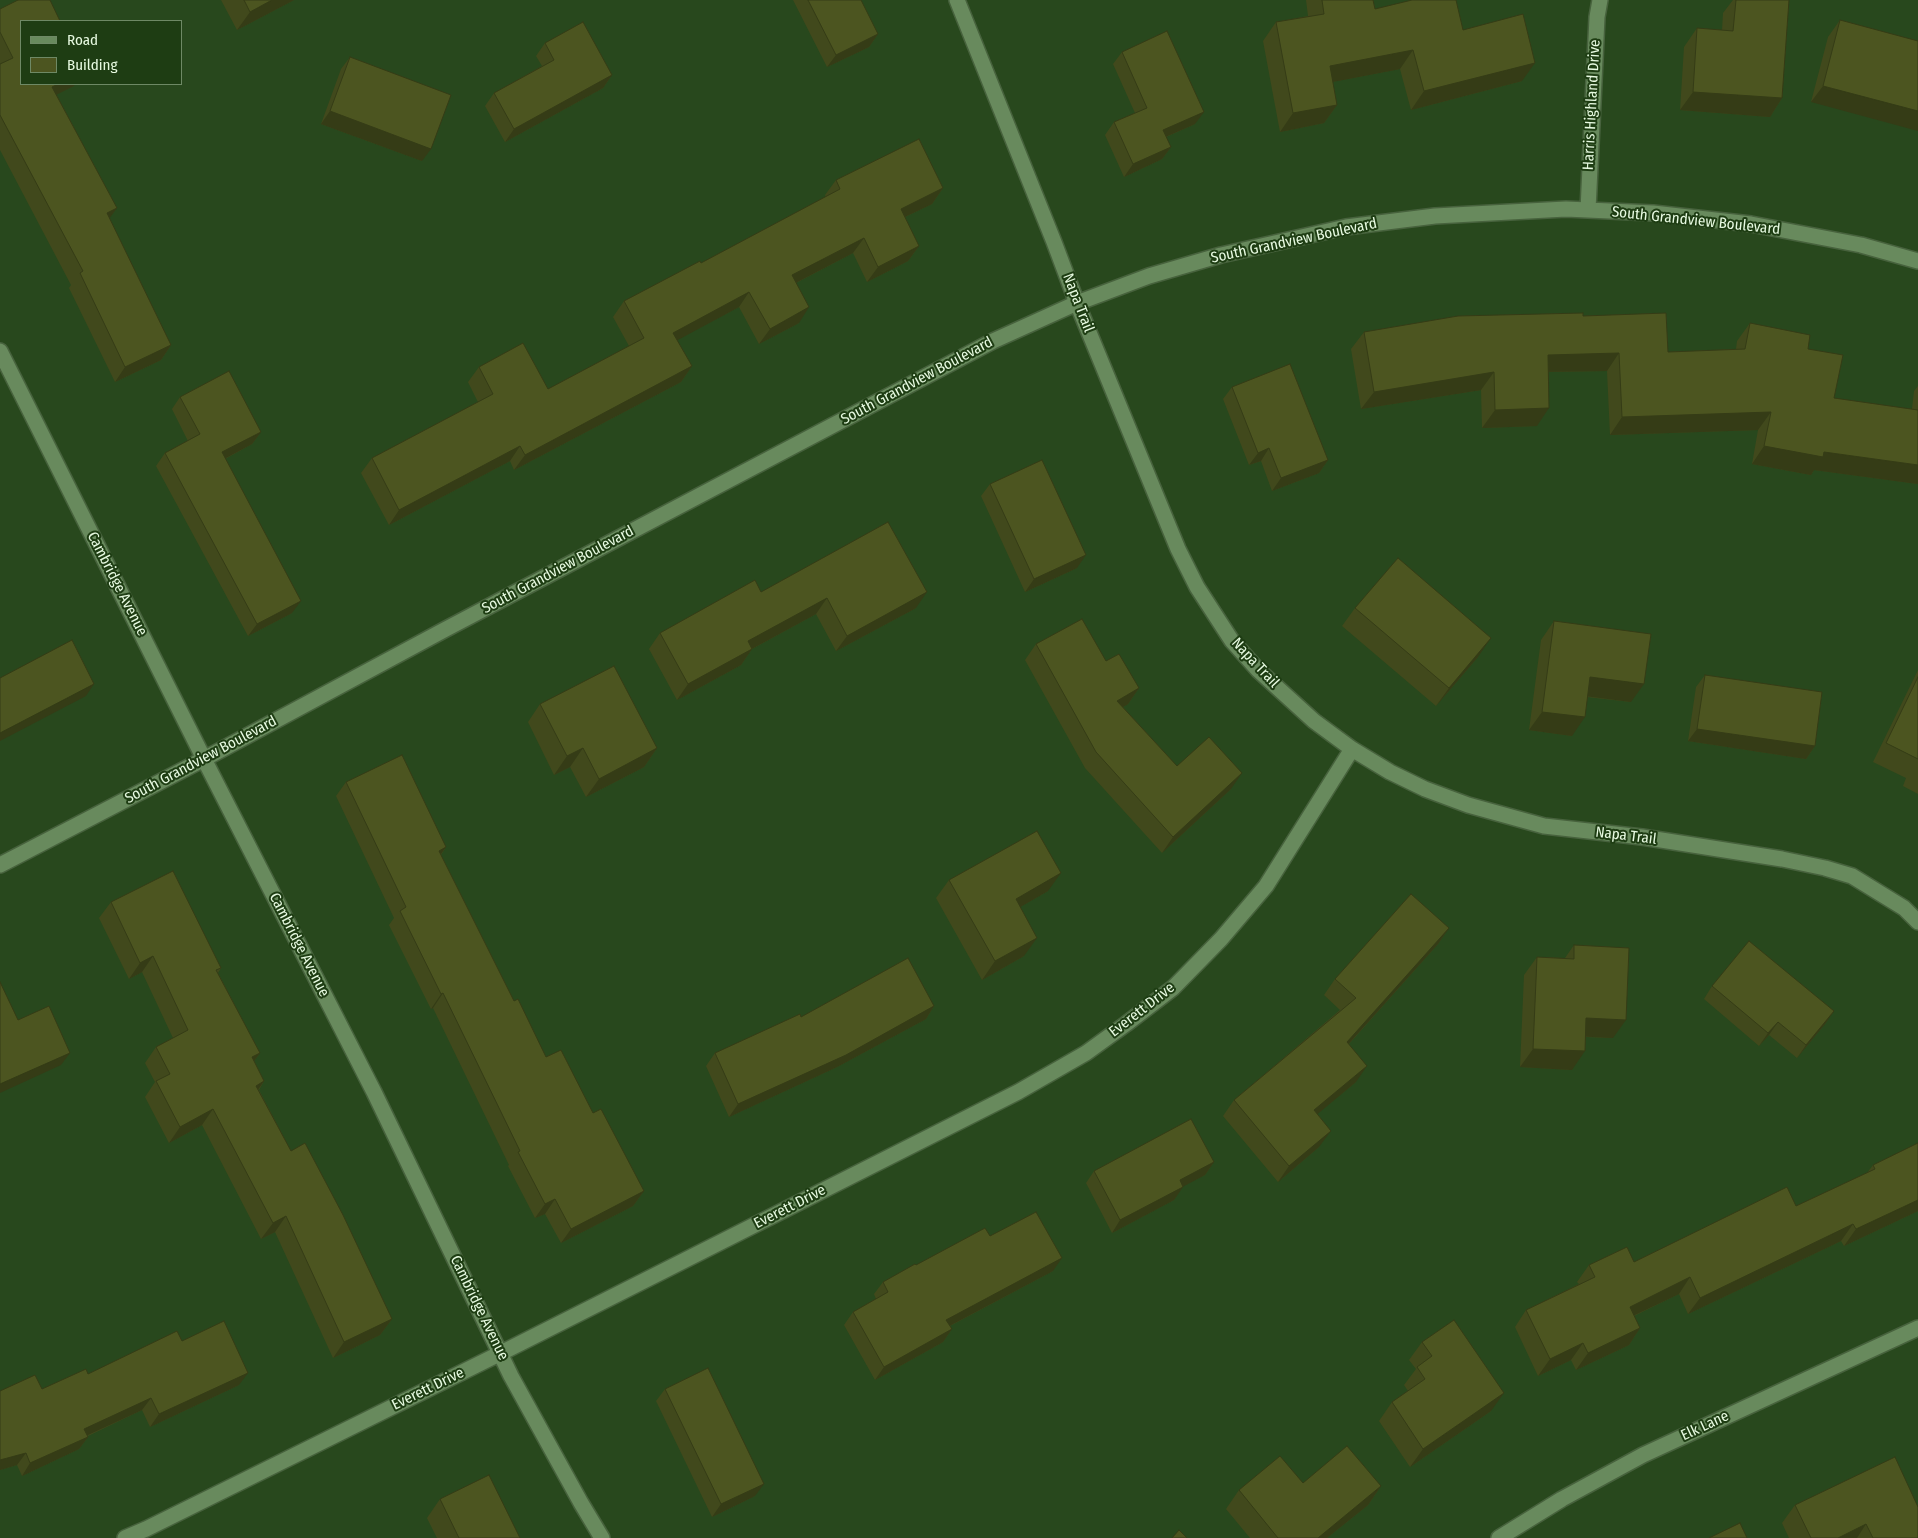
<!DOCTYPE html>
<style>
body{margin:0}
#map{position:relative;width:1918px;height:1538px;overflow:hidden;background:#28481d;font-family:"Fira Sans Condensed",sans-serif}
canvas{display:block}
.legend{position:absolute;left:20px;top:20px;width:162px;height:65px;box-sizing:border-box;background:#1e3d13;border:1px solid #6e8965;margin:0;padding:6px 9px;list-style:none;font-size:15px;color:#e7fae1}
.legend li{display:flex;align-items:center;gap:10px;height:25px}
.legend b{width:25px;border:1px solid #6e8965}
</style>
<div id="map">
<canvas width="1918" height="1538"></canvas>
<ul class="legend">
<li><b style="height:6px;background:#688a5d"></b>Road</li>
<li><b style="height:14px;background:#4c5520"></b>Building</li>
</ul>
</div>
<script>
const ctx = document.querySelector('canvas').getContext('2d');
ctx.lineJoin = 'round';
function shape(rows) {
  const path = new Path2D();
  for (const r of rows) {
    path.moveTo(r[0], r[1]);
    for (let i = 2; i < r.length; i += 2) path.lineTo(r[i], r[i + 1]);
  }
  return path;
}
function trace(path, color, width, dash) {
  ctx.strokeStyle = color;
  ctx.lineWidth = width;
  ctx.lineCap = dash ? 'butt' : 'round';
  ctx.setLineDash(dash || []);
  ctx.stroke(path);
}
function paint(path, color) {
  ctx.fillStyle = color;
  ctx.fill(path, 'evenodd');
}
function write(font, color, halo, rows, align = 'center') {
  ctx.font = font + ' "Fira Sans Condensed",sans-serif';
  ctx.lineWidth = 4;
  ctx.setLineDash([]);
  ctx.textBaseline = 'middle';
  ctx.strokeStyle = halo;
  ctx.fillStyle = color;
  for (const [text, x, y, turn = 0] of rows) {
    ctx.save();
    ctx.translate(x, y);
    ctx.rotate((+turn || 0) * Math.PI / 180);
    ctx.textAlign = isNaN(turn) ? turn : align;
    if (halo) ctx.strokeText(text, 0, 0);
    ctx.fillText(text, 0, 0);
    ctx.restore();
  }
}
const minor = shape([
 [957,0,1054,242,1077,303,1178,549,1197,587,1232,641,1258,670,1314,721,1352,749,1390,772,1425,789,1468,805,1544,826,1642,837,1782,859,1825,868,1852,876,1904,908,1918,922],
 [1588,210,1597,17,1600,0],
 [0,351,204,759,374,1092,511,1376,581,1503,602,1538],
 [0,865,204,759,446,629,993,341,1077,303,1149,276,1221,255,1346,227,1435,216,1566,209,1653,213,1751,224,1861,245,1918,261],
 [125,1538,146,1529,501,1353,1018,1092,1086,1053,1126,1024,1173,988,1221,939,1266,886,1352,749],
 [1499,1538,1562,1499,1643,1455,1918,1328]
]);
trace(minor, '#47623d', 18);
trace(minor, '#688a5d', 15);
paint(shape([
 [221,0,294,0,237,30],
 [793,0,861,0,878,34,869,47,827,67],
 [1306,0,1373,0,1375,9,1463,30,1522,81,1411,110,1400,69,1332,82,1337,105,1324,123,1280,132,1263,41,1276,22,1308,16],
 [1733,0,1789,0,1782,98,1770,117,1680,110,1684,47,1697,28,1722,30,1723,13],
 [0,9,74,86,56,94,117,208,109,218,171,345,161,360,115,382,69,288,71,285,0,150],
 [1840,20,1918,41,1811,102,1828,37],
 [545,43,612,75,603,88,505,142,485,106,494,93,542,66,536,56],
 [1122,52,1195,124,1166,137,1171,147,1162,159,1124,177,1105,135,1114,122,1135,113,1113,64],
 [350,57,422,161,321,124,341,69],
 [836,180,943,188,932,204,905,217,919,246,908,261,867,282,853,253,796,283,799,323,759,344,739,307,677,340,692,366,681,382,514,470,510,461,389,525,361,473,372,458,478,402,468,382,479,367,548,389,629,346,613,317,624,301,701,263,826,197,825,195],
 [1583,316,1668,352,1736,349,1737,341,1750,323,1808,349,1834,398,1912,409,1914,391,1918,386,1918,484,1814,470,1811,475,1752,464,1758,430,1610,435,1607,371,1548,372,1537,426,1482,428,1481,390,1361,409,1351,349,1364,332],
 [1232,387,1328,460,1319,473,1272,491,1261,461,1249,465,1223,399],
 [180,397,261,432,252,444,225,459,292,613,248,636,156,466,165,453,188,441,172,409],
 [990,484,1077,568,1025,592,981,496],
 [761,592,916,608,836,651,816,614,752,649,741,665,677,700,649,649,660,633],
 [1355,608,1478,657,1436,706,1342,626],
 [1554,621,1631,702,1587,697,1572,736,1529,730,1541,640],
 [1036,644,1106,661,1139,688,1128,704,1123,707,1177,766,1231,789,1162,853,1085,768,1025,660],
 [1918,670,1918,794,1903,786,1906,778,1873,762],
 [1705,675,1815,746,1806,759,1688,741,1696,687],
 [540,704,657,748,644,767,586,797,570,767,554,775,528,722],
 [346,782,446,847,441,855,514,1001,546,1057,593,1113,644,1191,633,1206,561,1243,545,1214,535,1218,508,1166,509,1165,433,1008,431,1009,389,925,394,918,336,796],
 [949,880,1048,891,1020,907,1024,956,982,980,936,898],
 [111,902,221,968,218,973,260,1053,254,1061,264,1081,259,1090,291,1151,392,1319,380,1335,333,1358,275,1232,261,1239,202,1125,169,1143,145,1097,155,1082,145,1063,156,1047,173,1038,142,972,129,979,99,918],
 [1449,928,1438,944,1349,1044,1356,1082,1317,1114,1319,1147,1278,1182,1223,1116,1234,1100,1340,1010,1324,995,1335,979],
 [1574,945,1613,1038,1585,1037,1572,1070,1520,1067,1524,975,1537,957,1565,958],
 [1712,986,1834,1011,1825,1024,1797,1058,1769,1035,1759,1046,1704,999],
 [934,1006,926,1019,837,1067,729,1117,706,1066,715,1053,801,1017],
 [1918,1143,1918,1211,1844,1246,1841,1241,1688,1314,1679,1294,1634,1316,1640,1328,1629,1345,1576,1370,1571,1360,1538,1376,1515,1327,1526,1310,1579,1284,1577,1282,1589,1265,1634,1262,1796,1206,1867,1173,1873,1165],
 [1214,1162,1205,1175,1183,1186,1174,1200,1112,1233,1086,1183,1094,1171],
 [990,1236,1053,1271,950,1326,952,1329,943,1342,875,1380,844,1325,853,1312,876,1299,874,1294,883,1282,916,1265],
 [1422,1342,1491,1411,1410,1467,1379,1421,1392,1402,1408,1391,1404,1385,1416,1369,1409,1360],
 [88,1374,239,1385,150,1427,142,1410,88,1436,88,1437,79,1449,22,1476,17,1465,0,1470,0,1391,42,1389],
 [665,1389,755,1496,712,1517,656,1401],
 [1381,1486,1368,1505,1327,1538,1250,1538,1226,1509,1239,1490],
 [440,1499,520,1538,437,1538,427,1518],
 [1795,1505,1918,1538,1789,1538,1782,1523]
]), '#41491c');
paint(shape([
 [272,0,294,0,237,30,250,12],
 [878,34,869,47,827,67,836,55],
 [1413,50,1400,69,1317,85,1330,66],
 [1535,63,1522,81,1411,110,1424,91],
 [612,75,603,88,505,142,514,129],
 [58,84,75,84,74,86,42,102,52,87],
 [1823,86,1918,111,1918,131,1811,102],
 [1693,92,1782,98,1770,117,1680,110],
 [1337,105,1324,123,1280,132,1293,113],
 [330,111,431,149,422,161,321,124],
 [1204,112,1195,124,1154,142,1163,130],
 [1171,147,1162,159,1124,177,1133,164],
 [943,188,932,204,890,224,901,209],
 [117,208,106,223,107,213],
 [864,238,853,253,782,290,792,275],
 [919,246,908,261,867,282,878,267],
 [749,292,739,307,663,348,673,333],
 [809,307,799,323,759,344,770,329],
 [171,345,161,360,115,382,125,367],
 [1619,353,1607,371,1535,372,1548,355],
 [692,366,681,382,514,470,525,455],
 [1494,372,1481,390,1361,409,1374,392],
 [1549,408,1537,426,1482,428,1495,410],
 [1771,412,1758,430,1610,435,1622,417],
 [261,432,252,444,213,465,222,452],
 [520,446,510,461,389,525,399,510],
 [1764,446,1824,452,1918,465,1918,484,1814,470,1811,475,1752,464],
 [1269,448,1261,461,1249,465,1258,453],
 [1328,460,1319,473,1272,491,1281,478],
 [1086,555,1077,568,1025,592,1034,579],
 [927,592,916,608,836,651,847,636],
 [827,598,816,614,737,657,748,641],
 [301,601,292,613,248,636,257,624],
 [1491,638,1478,657,1436,706,1449,688],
 [752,649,741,665,677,700,688,684],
 [1590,677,1644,684,1631,702,1577,695],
 [94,684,86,696,0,741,0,733],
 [1139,688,1128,704,1106,717,1117,701],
 [1542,712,1585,717,1572,736,1529,730],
 [1697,729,1815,746,1806,759,1688,741],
 [583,748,570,767,554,775,567,756],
 [657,748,644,767,586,797,599,779],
 [1242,773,1231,789,1162,853,1173,837],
 [446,847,436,861,439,851],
 [1061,873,1048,891,1003,917,1016,899],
 [1449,928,1438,944,1336,1058,1347,1042],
 [1037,938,1024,956,982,980,995,961],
 [153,956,142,972,129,979,140,963],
 [443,993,433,1008,431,1009,441,994],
 [934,1006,926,1019,837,1067,729,1117,738,1104],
 [1834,1011,1825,1024,1797,1058,1806,1045],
 [1586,1018,1626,1020,1613,1038,1573,1036],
 [1778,1022,1769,1035,1759,1046,1768,1033],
 [1533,1049,1585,1051,1572,1070,1520,1067],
 [70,1053,61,1065,0,1093,0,1084],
 [260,1053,248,1069,252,1057],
 [1367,1066,1356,1082,1302,1127,1314,1110],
 [264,1081,253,1097,256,1086],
 [213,1109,202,1125,169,1143,180,1127],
 [1331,1131,1319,1147,1278,1182,1289,1166],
 [1214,1162,1205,1175,1171,1193,1180,1180],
 [1183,1187,1174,1200,1112,1233,1120,1220],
 [644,1191,633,1206,561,1243,571,1229],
 [555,1199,545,1214,535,1218,545,1204],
 [1918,1200,1918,1211,1844,1246,1856,1229],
 [286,1216,275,1232,261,1239,273,1223],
 [1853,1224,1841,1241,1688,1314,1700,1298],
 [1062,1258,1053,1271,938,1332,946,1320],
 [1690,1277,1679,1294,1618,1323,1630,1307],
 [392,1319,380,1335,333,1358,344,1342],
 [1640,1328,1629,1345,1576,1370,1588,1353],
 [952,1329,943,1342,875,1380,884,1367],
 [1583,1343,1571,1360,1538,1376,1550,1359],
 [248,1373,239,1385,150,1427,159,1414],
 [1504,1393,1491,1411,1410,1467,1423,1449],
 [151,1398,142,1410,75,1441,84,1429],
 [88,1437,79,1449,22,1476,30,1463],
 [26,1453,17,1465,0,1470,0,1460],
 [764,1484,755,1496,712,1517,721,1504],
 [1381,1486,1368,1505,1327,1538,1318,1538],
 [1866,1524,1857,1538,1838,1538]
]), '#353c16');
const building = shape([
 [18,0,50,0,60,21,21,21,21,84,58,84,52,87,117,208,107,213,171,345,125,367,80,273,83,271,0,115,0,64,13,58,0,32,0,9,18,0],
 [244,0,272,0,250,12,244,0],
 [808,0,861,0,878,34,836,55,808,0],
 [1322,0,1373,0,1375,9,1412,0,1456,0,1463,30,1523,14,1535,63,1424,91,1413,50,1330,66,1337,105,1293,113,1276,22,1324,14,1322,0],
 [1736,0,1789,0,1782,98,1693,92,1697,28,1733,31,1736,0],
 [1840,20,1918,41,1918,111,1823,86,1840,20],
 [583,22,612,75,514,129,494,93,554,60,545,43,583,22],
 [1167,31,1204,112,1163,130,1171,147,1133,164,1114,122,1147,108,1122,52,1167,31],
 [350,57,451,95,431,149,330,111,350,57],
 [919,139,943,188,901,209,919,246,878,267,864,238,792,275,809,307,770,329,749,292,673,333,692,366,525,455,520,446,399,510,372,458,493,394,479,367,523,343,548,389,644,338,624,301,700,261,701,263,840,189,836,180,919,139],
 [1583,313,1583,316,1666,313,1668,352,1745,349,1750,323,1810,335,1808,349,1843,355,1834,398,1918,410,1918,465,1824,452,1823,457,1764,446,1771,412,1622,417,1619,353,1548,355,1549,408,1495,410,1494,372,1374,392,1364,332,1458,316,1583,313],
 [1290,364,1328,460,1281,478,1269,448,1258,453,1232,387,1290,364],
 [229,371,261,432,222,452,301,601,257,624,165,453,200,434,180,397,229,371],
 [1042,460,1086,555,1034,579,990,484,1042,460],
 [888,522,927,592,847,636,827,598,748,641,752,649,688,684,660,633,755,580,761,592,888,522],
 [1398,558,1491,638,1449,688,1355,608,1398,558],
 [1082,619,1106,661,1119,654,1139,688,1117,701,1177,766,1209,737,1242,773,1173,837,1096,752,1036,644,1082,619],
 [1554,621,1651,634,1644,684,1590,677,1585,717,1542,712,1554,621],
 [72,640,94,684,0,733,0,678,72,640],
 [614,666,657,748,599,779,583,748,567,756,540,704,614,666],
 [1705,675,1822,692,1815,746,1697,729,1705,675],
 [1918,677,1918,759,1886,743,1918,677],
 [402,755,446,847,439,851,514,1001,518,999,546,1057,561,1050,593,1113,601,1109,644,1191,571,1229,555,1199,545,1204,518,1152,520,1151,443,993,441,994,400,911,406,907,346,782,402,755],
 [1037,831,1061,873,1016,899,1037,938,995,961,949,880,1037,831],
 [173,871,221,968,216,970,260,1053,252,1057,264,1081,256,1086,291,1151,305,1143,343,1215,392,1319,344,1342,286,1216,273,1223,213,1109,180,1127,156,1081,170,1074,156,1047,188,1030,153,956,140,963,111,902,173,871],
 [1411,894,1449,928,1347,1042,1367,1066,1314,1110,1331,1131,1289,1166,1234,1100,1356,998,1335,979,1411,894],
 [1749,941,1834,1011,1806,1045,1778,1022,1768,1033,1712,986,1749,941],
 [1574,945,1629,948,1626,1020,1586,1018,1585,1051,1533,1049,1537,957,1574,959,1574,945],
 [908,958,934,1006,846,1055,738,1104,715,1053,800,1014,801,1017,908,958],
 [0,982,18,1020,49,1006,70,1053,0,1084,0,982],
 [1191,1119,1214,1162,1180,1180,1183,1187,1120,1220,1094,1171,1191,1119],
 [1918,1143,1918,1200,1856,1229,1853,1224,1700,1298,1690,1277,1630,1307,1640,1328,1588,1353,1583,1343,1550,1359,1526,1310,1595,1277,1589,1265,1627,1247,1634,1262,1787,1187,1796,1206,1875,1169,1873,1165,1918,1143],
 [1036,1212,1062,1258,946,1320,952,1329,884,1367,853,1312,888,1292,883,1282,915,1264,916,1265,985,1228,990,1236,1036,1212],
 [1454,1320,1504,1393,1423,1449,1392,1402,1425,1379,1417,1367,1432,1356,1422,1342,1454,1320],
 [224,1321,248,1373,159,1414,151,1398,84,1429,88,1437,30,1463,26,1453,0,1460,0,1391,35,1375,42,1389,86,1369,88,1374,177,1331,182,1341,224,1321],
 [708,1368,764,1484,721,1504,665,1389,708,1368],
 [1347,1446,1381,1486,1318,1538,1278,1538,1239,1490,1280,1456,1303,1483,1347,1446],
 [1895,1457,1918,1507,1918,1538,1873,1538,1866,1524,1838,1538,1811,1538,1795,1505,1895,1457],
 [489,1475,520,1538,459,1538,440,1499,489,1475],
 [1740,1523,1747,1538,1709,1538,1740,1523],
 [1179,1530,1187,1538,1172,1538,1179,1530]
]);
paint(building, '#4c5520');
trace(building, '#353c16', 1);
write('15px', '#e7fae1', '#1e3d13', [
 ["Harris Highland Drive",1592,105,-87],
 ["South Grandview Boulevard",1696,221,6],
 ["South Grandview Boulevard",1294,241,-12],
 ["Napa Trail",1078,303,69],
 ["South Grandview Boulevard",917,381,-28],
 ["South Grandview Boulevard",558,570,-28],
 ["Cambridge Avenue",117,584,63],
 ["Napa Trail",1255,663,47],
 ["South Grandview Boulevard",201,760,-28],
 ["Napa Trail",1626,836,7],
 ["Cambridge Avenue",299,945,63],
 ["Everett Drive",1142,1010,-38],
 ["Everett Drive",790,1207,-27],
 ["Cambridge Avenue",479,1308,64],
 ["Everett Drive",428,1389,-26],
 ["Elk Lane",1705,1426,-25]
]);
</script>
